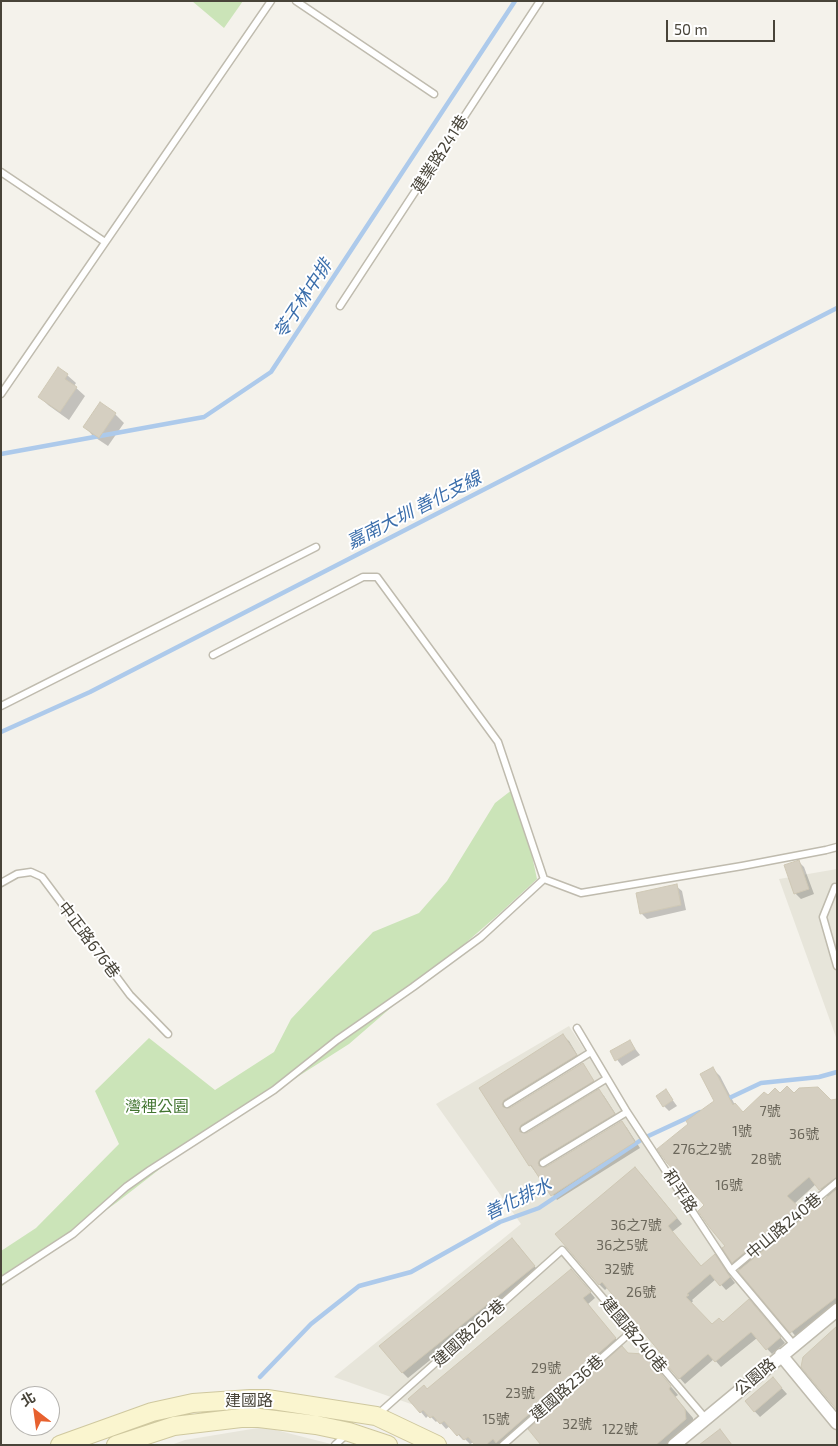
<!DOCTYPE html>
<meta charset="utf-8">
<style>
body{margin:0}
#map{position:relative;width:838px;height:1446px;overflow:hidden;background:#f4f2eb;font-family:"Exo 2","Noto Sans TC",sans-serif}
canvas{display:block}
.frame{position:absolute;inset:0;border:2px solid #484439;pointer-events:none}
.north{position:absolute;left:10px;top:1386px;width:50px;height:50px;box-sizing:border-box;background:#fff;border:1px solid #b6b4b0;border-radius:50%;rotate:330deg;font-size:14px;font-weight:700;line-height:20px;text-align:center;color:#484439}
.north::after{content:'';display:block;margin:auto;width:18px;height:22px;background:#e7612f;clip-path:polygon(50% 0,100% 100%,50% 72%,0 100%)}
.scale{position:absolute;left:666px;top:20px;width:109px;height:22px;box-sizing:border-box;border:2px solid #484439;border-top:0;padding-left:6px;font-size:15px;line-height:18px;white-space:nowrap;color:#484439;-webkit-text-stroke:4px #fff;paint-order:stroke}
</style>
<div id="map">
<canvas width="838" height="1446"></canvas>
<div class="frame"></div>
<div class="north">北</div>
<div class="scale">50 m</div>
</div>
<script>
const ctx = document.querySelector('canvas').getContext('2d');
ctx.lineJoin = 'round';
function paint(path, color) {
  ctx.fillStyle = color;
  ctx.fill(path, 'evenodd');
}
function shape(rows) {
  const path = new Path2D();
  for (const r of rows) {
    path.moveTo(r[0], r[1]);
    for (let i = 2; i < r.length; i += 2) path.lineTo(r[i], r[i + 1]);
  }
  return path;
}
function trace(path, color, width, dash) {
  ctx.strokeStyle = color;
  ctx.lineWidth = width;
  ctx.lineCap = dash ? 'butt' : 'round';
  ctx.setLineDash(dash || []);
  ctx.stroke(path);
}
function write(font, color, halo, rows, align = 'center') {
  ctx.font = font + ' "Exo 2","Noto Sans TC",sans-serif';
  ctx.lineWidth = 4;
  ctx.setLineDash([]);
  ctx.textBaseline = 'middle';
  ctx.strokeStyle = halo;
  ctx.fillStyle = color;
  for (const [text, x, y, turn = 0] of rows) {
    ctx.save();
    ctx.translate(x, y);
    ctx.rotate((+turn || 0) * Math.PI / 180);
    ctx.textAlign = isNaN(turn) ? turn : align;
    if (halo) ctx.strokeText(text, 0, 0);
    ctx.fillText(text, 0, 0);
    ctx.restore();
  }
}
paint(shape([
 [837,869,837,1040,779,879],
 [569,1026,697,1223,837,1133,837,1445,489,1445,468,1424,334,1377,521,1224,436,1104],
 [264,1427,335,1445,171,1445,185,1440]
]), '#e7e5da');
paint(shape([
 [192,1,243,1,224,28],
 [517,786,537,879,499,914,349,1044,192,1144,116,1203,13,1277,1,1287,1,1251,36,1228,119,1144,95,1091,149,1038,215,1090,274,1052,291,1019,373,932,419,913,447,881,495,803]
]), '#cbe4b8');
paint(shape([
 [67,375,76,383,74,386,85,396,69,420,48,405,40,397],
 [100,404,115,414,124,423,108,446,93,436,85,427],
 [799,862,804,867,814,894,801,899,795,893],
 [676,886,682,891,686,910,647,919,642,914],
 [563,1036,569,1041,581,1061,510,1105,507,1109,510,1110,582,1065,598,1086,527,1130,524,1134,527,1135,599,1091,604,1096,619,1119,546,1164,543,1168,546,1169,622,1122,627,1128,640,1148,557,1200,530,1165,481,1088],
 [629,1041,640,1055,622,1066,611,1052],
 [713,1069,720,1076,735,1105,743,1113,768,1097,780,1095,794,1094,831,1102,837,1100,837,1309,798,1339,733,1262,706,1206,716,1101],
 [816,1184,828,1197,807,1216,794,1204],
 [666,1091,677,1106,669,1111,664,1106],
 [641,1174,682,1224,672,1232,702,1267,715,1256,735,1283,726,1290,716,1279,692,1300,693,1301,691,1304,712,1326,723,1323,754,1306,785,1343,772,1354,757,1338,721,1367,714,1359,685,1384,661,1357,666,1358,608,1287,605,1290,599,1284],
 [518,1245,539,1272,408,1378,402,1372],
 [577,1276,595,1298,588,1304,620,1344,506,1445,476,1445,474,1442,470,1444,465,1439,463,1440,450,1426,446,1429,438,1420,436,1422,429,1415,426,1418,410,1399,427,1390],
 [628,1354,652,1364,678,1395,675,1397,693,1418,693,1428,673,1445,542,1445],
 [778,1384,787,1394,760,1417,746,1402]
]), '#0003');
trace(shape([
 [1,454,204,417,271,372,515,1],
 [1,732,90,692,837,308],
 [725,1100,761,1083,819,1077,837,1072],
 [260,1377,311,1324,359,1286,411,1272,500,1222,539,1208,644,1138,700,1112]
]), '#adcaeb', 4.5);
const building = shape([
 [58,367,68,374,65,379,77,387,60,412,38,397,58,367],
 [100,402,116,413,99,438,83,427,100,402],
 [799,860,809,889,794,894,784,865,799,860],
 [677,884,681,905,640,914,636,893,677,884],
 [563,1034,577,1055,504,1100,502,1104,503,1107,510,1108,583,1063,594,1081,521,1125,519,1129,520,1132,527,1133,599,1089,615,1114,540,1159,538,1163,539,1166,546,1167,622,1121,635,1142,551,1196,531,1165,529,1166,479,1088,563,1034],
 [630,1040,635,1049,615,1061,610,1051,630,1040],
 [713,1067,733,1105,735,1103,743,1112,764,1092,768,1095,775,1088,780,1093,787,1086,794,1093,799,1088,818,1087,831,1100,837,1099,837,1177,819,1190,809,1177,787,1196,799,1207,732,1263,722,1248,725,1246,710,1228,698,1211,704,1205,667,1163,657,1149,688,1124,686,1121,714,1101,700,1074,713,1067],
 [666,1089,673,1100,663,1107,656,1096,666,1089],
 [635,1167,677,1218,668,1226,701,1266,715,1254,730,1277,720,1286,710,1274,687,1294,689,1295,686,1297,712,1324,719,1318,723,1322,749,1299,781,1337,766,1350,751,1332,715,1362,708,1354,679,1379,659,1356,663,1356,602,1282,599,1285,555,1234,635,1167],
 [837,1189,837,1297,790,1333,738,1271,826,1199,826,1198,837,1189],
 [512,1238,535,1266,402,1373,379,1346,512,1238],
 [571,1269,591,1292,583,1298,616,1338,496,1443,493,1439,486,1445,475,1445,468,1437,464,1440,459,1434,457,1436,444,1421,440,1424,433,1416,430,1418,423,1410,420,1413,408,1399,424,1385,427,1389,571,1269],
 [837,1326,837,1410,801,1367,803,1357,837,1326],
 [622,1346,628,1353,644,1354,671,1386,669,1389,685,1409,686,1419,656,1445,541,1445,528,1429,622,1346],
 [773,1377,782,1388,754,1412,745,1401,773,1377],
 [720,1429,732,1445,699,1445,720,1429]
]);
paint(building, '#d5cfc1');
trace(building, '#cfc8b5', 1);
const lane = shape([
 [296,1,434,94],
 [1,172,105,242],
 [340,306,540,1],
 [1,394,271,1],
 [1,706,316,547],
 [544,879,581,893,742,866,826,850,837,847],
 [1,883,17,874,31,872,42,877,130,995,168,1034],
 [835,887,823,917,837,966],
 [577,1028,627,1112,731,1270,794,1345],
 [507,1104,591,1052],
 [524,1129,606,1079],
 [543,1163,627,1112],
 [731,1270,837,1182],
 [1,1281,73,1234,126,1187,150,1170,274,1090,337,1040,413,987,481,937,544,879,498,742,377,577,363,577,213,655],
 [377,1415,562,1250,706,1419],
 [335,1445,347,1434],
 [503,1445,631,1332]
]);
const street = shape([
 [781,1355,837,1423],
 [674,1445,837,1310]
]);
const secondary = shape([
 [60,1445,152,1412,193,1403,250,1399,267,1399,376,1416,437,1445],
 [116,1445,174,1426,241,1418,259,1418,316,1425,349,1432,388,1445]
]);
trace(lane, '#bfbbae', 9);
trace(street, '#bfbbae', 15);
trace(secondary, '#cfc89f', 20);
trace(lane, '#fff', 6);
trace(street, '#fff', 12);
trace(secondary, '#faf5cf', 18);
write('14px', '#6b675b', null, [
 ["7號",770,1111],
 ["1號",742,1131],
 ["36號",804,1134],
 ["276之2號",702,1149],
 ["28號",766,1159],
 ["16號",729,1185],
 ["36之7號",636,1225],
 ["36之5號",622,1245],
 ["32號",619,1269],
 ["26號",641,1292],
 ["29號",546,1368],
 ["23號",520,1393],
 ["15號",496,1419],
 ["32號",577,1424],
 ["122號",620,1429]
]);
write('16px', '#484439', '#fff', [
 ["建業路241巷",440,154,-57],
 ["中正路676巷",89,940,53],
 ["和平路",680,1191,57],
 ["中山路240巷",784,1226,-40],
 ["建國路262巷",469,1333,-42],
 ["建國路240巷",634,1335,50],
 ["公園路",755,1377,-40],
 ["建國路236巷",567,1388,-41],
 ["建國路",249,1401]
]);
write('16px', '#437531', '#fff', [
 ["灣裡公園",157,1107]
]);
write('italic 18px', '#3b6eab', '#fff', [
 ["苓子林中排",303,299,-57],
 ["嘉南大圳 善化支線",414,510,-27],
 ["善化排水",518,1199,-26]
]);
</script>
